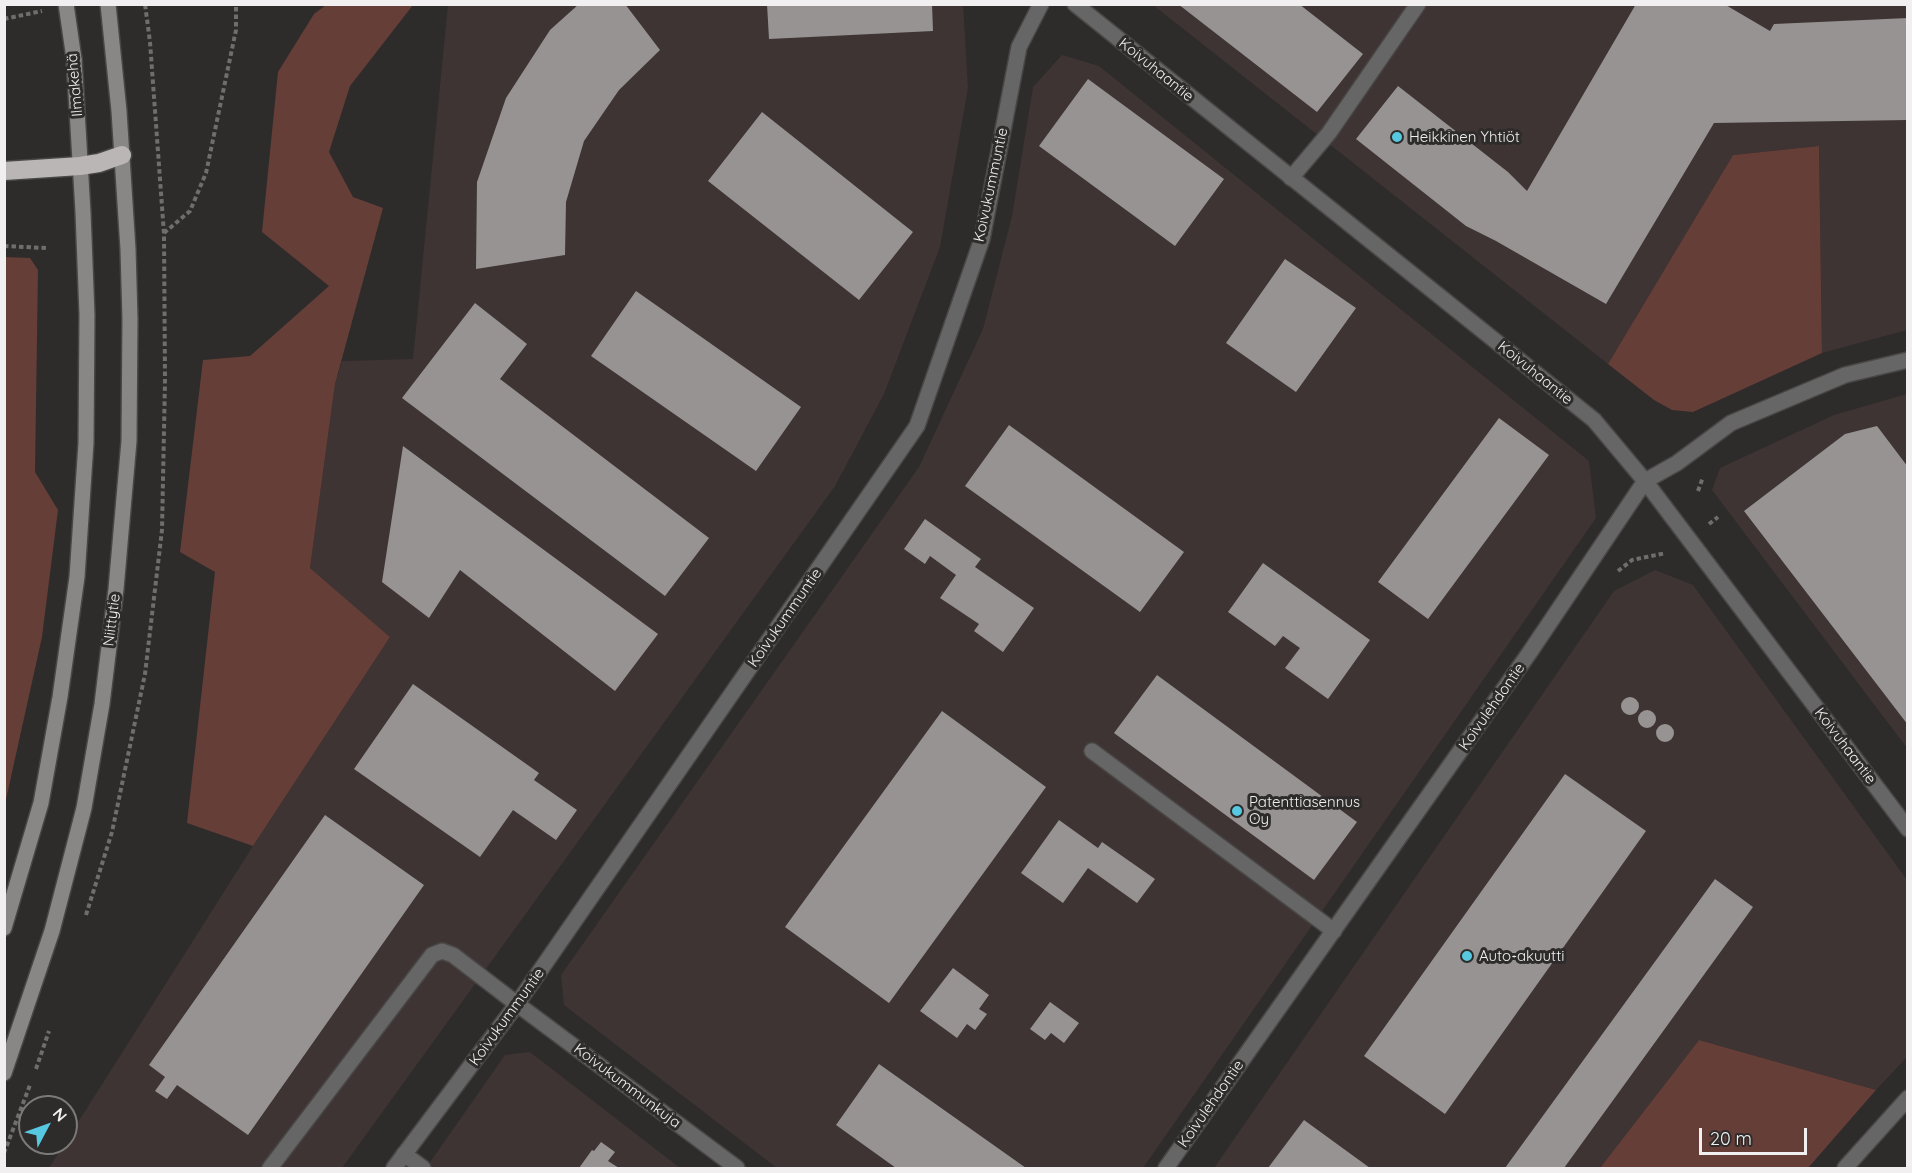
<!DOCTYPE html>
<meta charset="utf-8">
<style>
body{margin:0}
#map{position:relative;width:1912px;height:1173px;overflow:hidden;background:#2e2b2b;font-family:Quicksand,sans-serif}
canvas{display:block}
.frame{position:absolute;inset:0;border:6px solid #f1efef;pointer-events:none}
.north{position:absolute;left:18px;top:1095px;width:60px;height:60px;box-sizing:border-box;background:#2e2b2b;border:2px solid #7c7979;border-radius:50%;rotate:49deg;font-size:16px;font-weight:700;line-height:24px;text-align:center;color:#f1efef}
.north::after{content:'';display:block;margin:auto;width:21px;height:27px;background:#56c9e0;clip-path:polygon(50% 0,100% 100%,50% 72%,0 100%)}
.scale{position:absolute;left:1699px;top:1128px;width:108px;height:27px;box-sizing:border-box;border:3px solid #f1efef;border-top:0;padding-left:8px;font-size:18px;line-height:21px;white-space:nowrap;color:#f1efef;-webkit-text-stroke:4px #2e2b2b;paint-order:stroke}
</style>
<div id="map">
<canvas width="1912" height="1173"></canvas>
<div class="frame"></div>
<div class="north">N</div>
<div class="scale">20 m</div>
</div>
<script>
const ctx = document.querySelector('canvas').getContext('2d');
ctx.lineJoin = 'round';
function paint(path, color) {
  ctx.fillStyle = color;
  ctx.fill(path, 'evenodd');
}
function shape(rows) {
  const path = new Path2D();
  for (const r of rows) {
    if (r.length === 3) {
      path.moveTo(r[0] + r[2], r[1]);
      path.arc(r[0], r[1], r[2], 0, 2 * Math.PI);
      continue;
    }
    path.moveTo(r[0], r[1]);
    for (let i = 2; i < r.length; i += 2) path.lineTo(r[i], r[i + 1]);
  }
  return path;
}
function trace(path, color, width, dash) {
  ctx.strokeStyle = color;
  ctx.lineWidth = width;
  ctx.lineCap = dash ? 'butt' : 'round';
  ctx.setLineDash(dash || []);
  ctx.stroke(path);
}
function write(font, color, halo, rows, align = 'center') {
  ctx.font = font + ' Quicksand,sans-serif';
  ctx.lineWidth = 6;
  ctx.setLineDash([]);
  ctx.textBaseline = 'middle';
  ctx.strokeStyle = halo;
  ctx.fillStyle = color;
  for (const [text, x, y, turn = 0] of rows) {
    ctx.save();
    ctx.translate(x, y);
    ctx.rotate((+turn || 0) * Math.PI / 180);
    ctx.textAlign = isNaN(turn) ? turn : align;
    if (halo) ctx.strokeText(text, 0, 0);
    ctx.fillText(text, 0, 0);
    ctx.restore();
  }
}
paint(shape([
 [448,5,963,5,968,88,940,247,884,394,835,486,342,1168,49,1168,253,846,390,637,310,568,335,384,342,361,413,359],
 [1153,5,1907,5,1907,330,1822,353,1819,146,1733,155,1608,364],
 [1062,55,1099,66,1589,461,1596,518,1143,1168,777,1168,564,1005,561,975,919,467,983,329,1012,216,1033,87],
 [1907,394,1907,748,1712,490,1720,468,1834,415],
 [1655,570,1693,585,1907,880,1907,1057,1876,1090,1699,1040,1600,1168,1214,1168,1614,591],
 [530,1052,680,1168,426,1168,505,1055]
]), '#3e3433');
paint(shape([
 [326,5,413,5,350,86,329,152,353,197,383,208,335,384,310,568,390,637,253,846,187,823,215,572,180,552,203,360,250,356,329,286,262,232,278,72,314,14],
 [1819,146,1822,353,1693,412,1672,410,1654,400,1608,364,1733,155],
 [5,257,30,258,38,270,35,472,58,510,42,637,5,804],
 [1699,1040,1876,1090,1808,1168,1600,1168]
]), '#653e38');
paint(shape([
 [579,4,625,4,660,50,619,90,584,141,566,202,565,255,476,269,477,182,506,98,550,30],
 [767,4,932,4,933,31,769,39],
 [1178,4,1299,4,1363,54,1317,112],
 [1636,4,1724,4,1770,31,1774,24,1908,18,1908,120,1714,123,1606,304,1496,241,1466,226,1356,139,1398,86,1508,172,1527,191],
 [1088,79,1224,179,1175,246,1039,146],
 [762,112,913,232,859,300,708,181],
 [1285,259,1356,308,1296,392,1226,343],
 [636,291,801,407,756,471,591,356],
 [475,303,527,344,500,379,709,538,665,596,402,398],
 [1499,418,1549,455,1428,619,1378,582],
 [1009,425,1184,552,1140,612,965,486],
 [1877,426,1908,467,1908,725,1744,511,1845,434],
 [403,446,658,634,615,691,460,570,429,618,382,582],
 [925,519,981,559,975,567,1034,608,1003,652,974,631,979,624,940,598,956,575,930,556,925,564,904,549],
 [1263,563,1370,640,1328,699,1285,668,1300,648,1283,636,1275,646,1228,612],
 [1157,675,1357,822,1314,880,1114,733],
 [413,684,539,773,534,780,577,810,556,840,513,810,480,857,354,769],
 [1630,706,9],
 [1647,719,9],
 [942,711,1046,787,889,1003,785,927],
 [1665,733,9],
 [1565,774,1646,831,1445,1114,1364,1056],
 [325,815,424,885,248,1135,177,1085,167,1099,155,1091,165,1077,149,1065],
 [1059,820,1098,848,1102,842,1155,879,1137,903,1088,868,1063,903,1021,873],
 [1715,879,1753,907,1564,1168,1505,1168],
 [953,968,989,995,979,1009,987,1014,975,1030,967,1024,957,1038,920,1011],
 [1050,1002,1079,1023,1064,1043,1051,1033,1045,1040,1030,1029],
 [879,1064,1026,1168,896,1168,836,1125],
 [1304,1120,1370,1168,1268,1168],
 [601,1142,615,1152,608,1161,619,1168,579,1168,592,1150,594,1151]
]), '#979393');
const lane = shape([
 [1291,178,1329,133,1418,4],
 [1092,751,1334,931],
 [404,1154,423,1168],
 [270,1168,432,955,442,951,453,955,517,1004]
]);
const street = shape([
 [1075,4,1594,420,1645,481,1908,829],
 [517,1004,737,1168],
 [394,1168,517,1004,917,426,982,239,1019,47,1041,4],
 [1166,1168,1530,652,1645,481,1677,463,1731,423,1845,375,1908,360],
 [1845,1168,1908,1098]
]);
const secondary = shape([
 [4,928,41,803,60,697,77,577,86,443,87,315,83,212,74,59],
 [4,1073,52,931,84,808,102,704,116,589,129,441,130,319,128,249,119,111,108,4]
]);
const highway = shape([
 [4,171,80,166,99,163,122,155]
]);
trace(lane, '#494646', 18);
trace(street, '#494646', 18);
trace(secondary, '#494646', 18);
trace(highway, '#494646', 21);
trace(shape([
 [4,19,42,11],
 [164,233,190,211,206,173,236,30,236,4],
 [4,246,46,248],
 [1698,491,1703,477],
 [1709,524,1718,517],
 [1618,571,1632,560,1666,553],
 [86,915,112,832,145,674,162,530,165,380,164,234,150,42,145,4],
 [36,1069,49,1031],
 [4,1153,30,1085]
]), '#706d6d', 4, [4.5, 3]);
trace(lane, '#676666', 15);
trace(street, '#676666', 15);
trace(secondary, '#898686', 15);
trace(highway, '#b9b6b5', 18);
const secondaryBridge = shape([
 [66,4,74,59]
]);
trace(secondaryBridge, '#494646', 18, []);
trace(secondaryBridge, '#898686', 15);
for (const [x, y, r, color] of [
 [1397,137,6,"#56c9e0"],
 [1237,811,6,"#56c9e0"],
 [1467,956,6,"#56c9e0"]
]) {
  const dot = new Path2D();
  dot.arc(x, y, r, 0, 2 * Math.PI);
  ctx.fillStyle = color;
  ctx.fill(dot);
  trace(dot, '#2e2b2b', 2);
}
write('15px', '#f1efef', '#2e2b2b', [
 ["Koivuhaantie",1156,70,39],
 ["Ilmakehä",75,85,-95],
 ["Koivukummuntie",991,185,-78],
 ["Koivuhaantie",1535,373,39],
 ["Koivukummuntie",785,618,-55],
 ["Niittytie",112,620,-83],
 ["Koivulehdontie",1492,707,-55],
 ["Koivuhaantie",1845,746,53],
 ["Koivukummuntie",507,1017,-54],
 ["Koivukummunkuja",627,1086,37],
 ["Koivulehdontie",1211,1104,-55]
]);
write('15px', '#f1efef', '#2e2b2b', [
 ["Heikkinen Yhtiöt",1409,137],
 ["Patenttiasennus",1249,802],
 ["Oy",1249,819],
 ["Auto-akuutti",1479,956]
], 'left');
</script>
